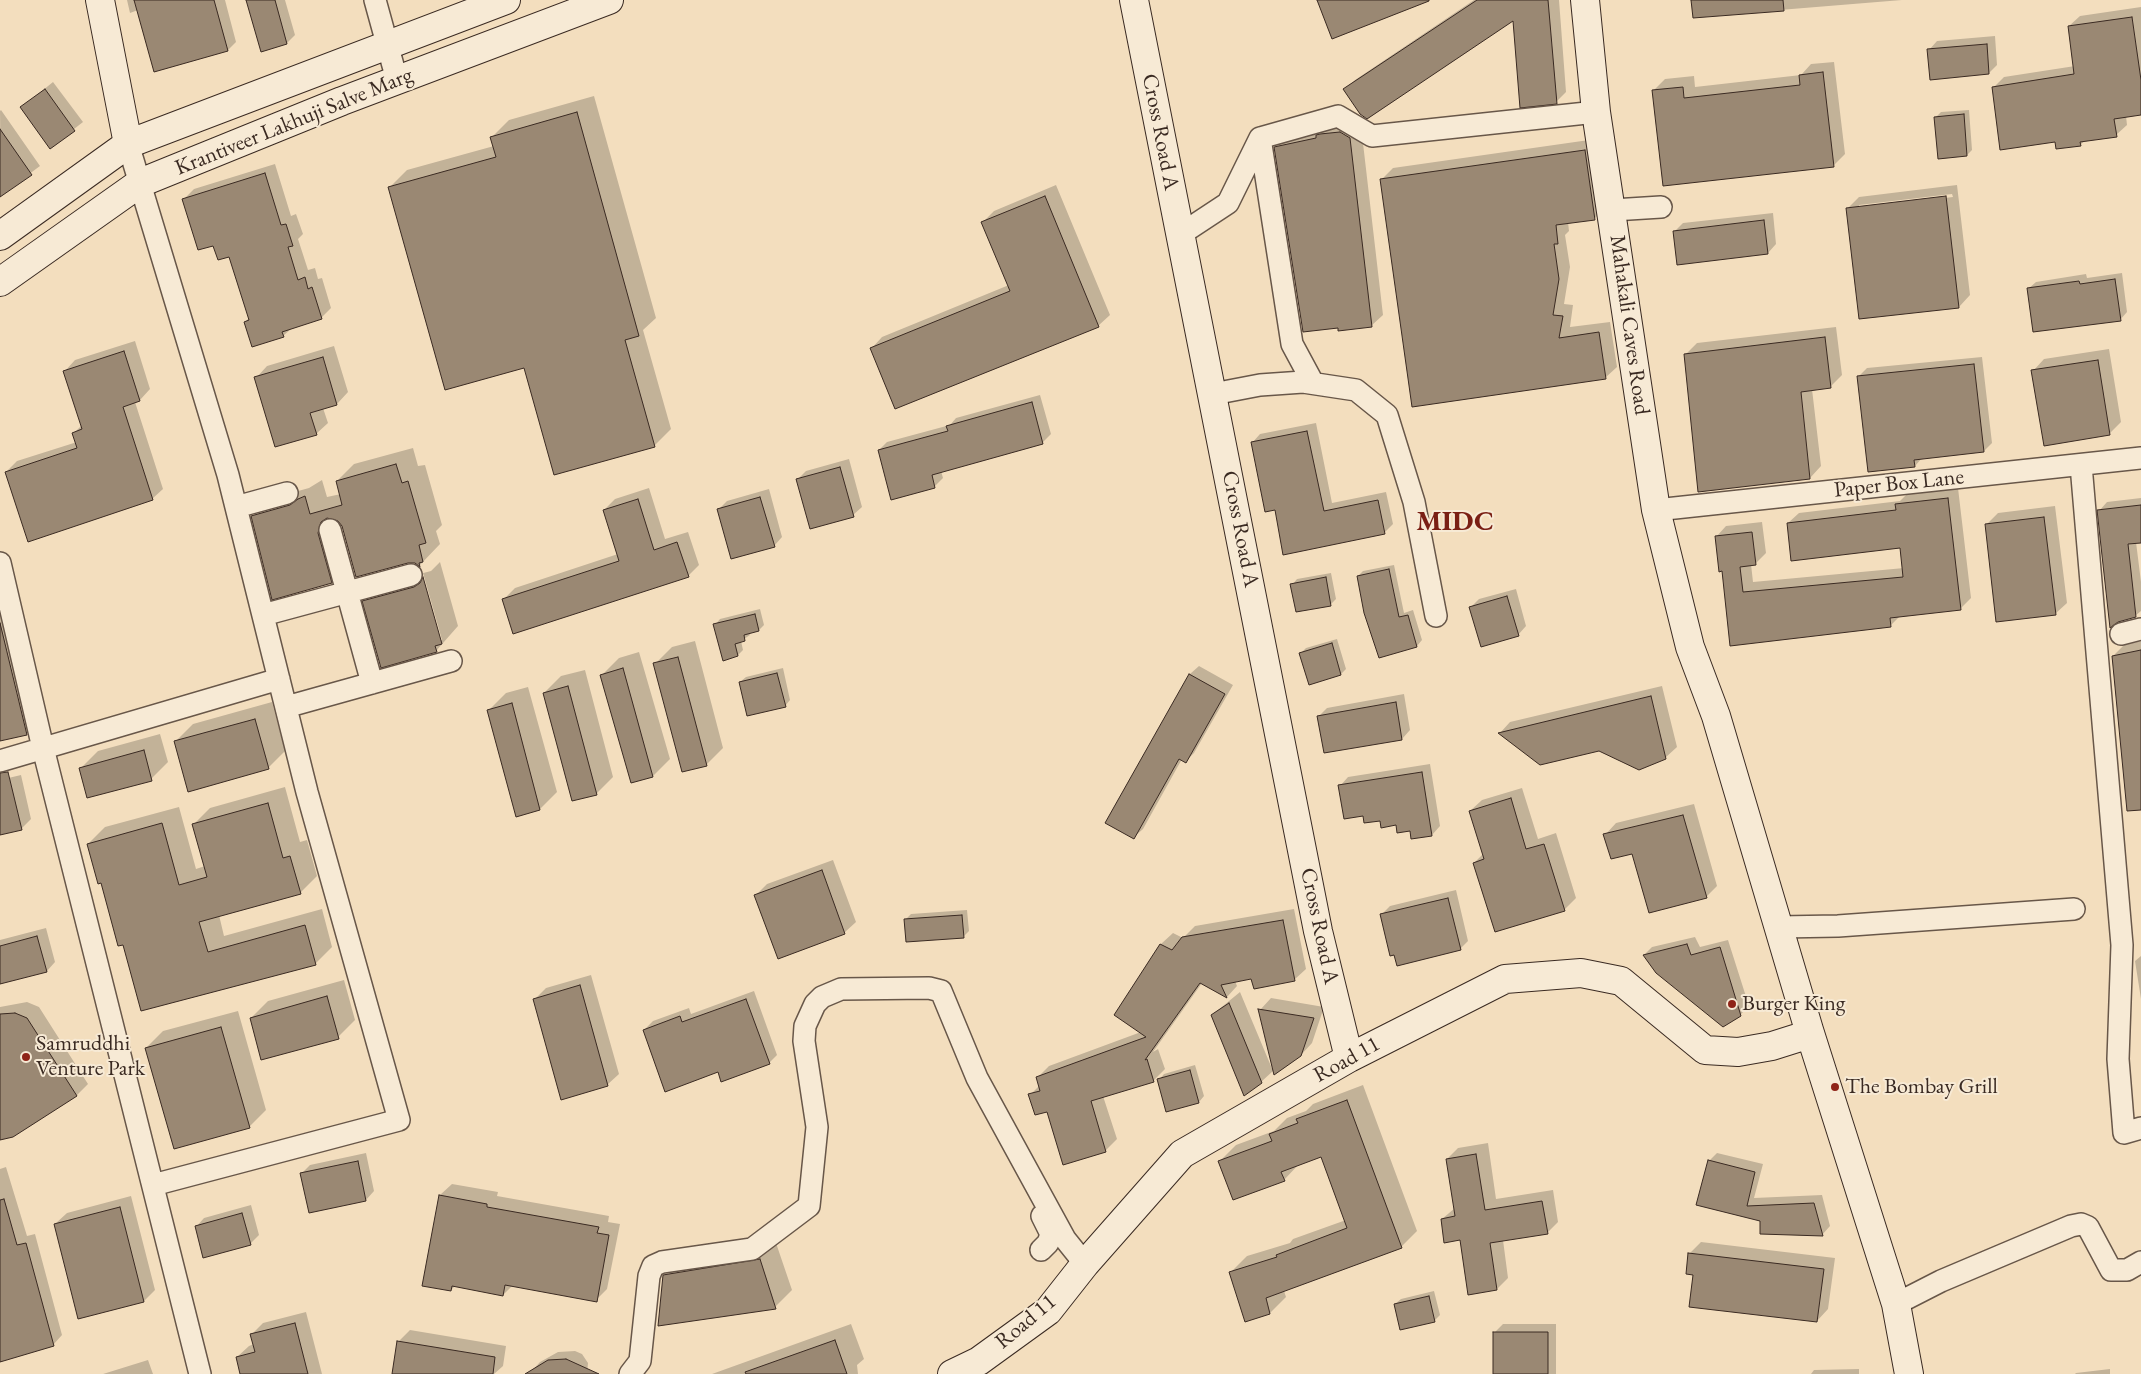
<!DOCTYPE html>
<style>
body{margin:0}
canvas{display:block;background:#f3debe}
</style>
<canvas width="2141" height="1374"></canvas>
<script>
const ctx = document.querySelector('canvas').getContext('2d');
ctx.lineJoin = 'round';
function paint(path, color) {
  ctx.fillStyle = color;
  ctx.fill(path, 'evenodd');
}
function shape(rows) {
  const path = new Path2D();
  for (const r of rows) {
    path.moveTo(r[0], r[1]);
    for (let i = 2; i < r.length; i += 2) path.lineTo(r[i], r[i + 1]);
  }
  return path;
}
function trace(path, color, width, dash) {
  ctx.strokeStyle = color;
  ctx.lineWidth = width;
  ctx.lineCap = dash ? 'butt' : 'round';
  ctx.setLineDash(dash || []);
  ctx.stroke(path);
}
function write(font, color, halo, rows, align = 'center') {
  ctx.font = font + ' "EB Garamond",serif';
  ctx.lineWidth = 4;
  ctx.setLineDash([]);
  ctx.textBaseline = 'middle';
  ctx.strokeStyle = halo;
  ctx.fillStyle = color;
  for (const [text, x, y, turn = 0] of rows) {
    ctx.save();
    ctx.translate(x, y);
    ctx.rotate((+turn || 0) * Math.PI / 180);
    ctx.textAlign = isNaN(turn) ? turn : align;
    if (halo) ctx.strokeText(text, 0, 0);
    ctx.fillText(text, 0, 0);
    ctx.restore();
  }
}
paint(shape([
 [127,0,225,0,236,42,228,50,138,10,130,13],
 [248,0,285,0,295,35,287,43],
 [1474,0,1559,0,1566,92,1556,102,1514,19,1345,90,1355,80],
 [1693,0,1902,0,1694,17],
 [2141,7,2141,114,2126,116,2127,125,2116,135,2086,140,2080,145,2057,141,1993,88,2004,77,2075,66,2069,26,2080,16],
 [1995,36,1997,65,1989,73,1929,50,1937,41],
 [1834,62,1845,154,1833,166,1654,90,1665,79,1694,76,1695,87,1801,75,1811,64],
 [53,82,83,122,51,147,21,108],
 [594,96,656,318,643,330,671,429,654,446,525,367,390,187,407,170,494,146,492,137,509,120],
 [1,110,40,166,1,195,0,111],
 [1969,110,1972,150,1967,155,1935,118,1941,112],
 [1329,124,1361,126,1383,315,1371,326,1275,147,1287,136],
 [1596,139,1606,207,1594,219,1568,222,1569,231,1565,235,1570,267,1564,304,1573,305,1570,327,1610,322,1617,367,1605,378,1413,405,1382,179,1393,168],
 [275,164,291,216,296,214,303,234,298,239,308,270,315,268,318,279,322,278,331,308,321,318,292,328,283,336,245,322,249,318,230,255,214,244,184,199,194,189],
 [1056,185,1110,315,1098,326,871,349,882,337,1009,285,983,222,994,211],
 [1957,185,1970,295,1959,307,1848,208,1859,197],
 [1952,194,1953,197,1859,208,1859,205],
 [1773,213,1776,244,1768,253,1675,231,1683,223],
 [2122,273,2127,312,2120,320,2028,289,2036,282,2086,274,2087,278],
 [1836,327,1842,375,1830,387,1812,389,1821,466,1810,478,1686,354,1697,343],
 [135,341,150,389,140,400,135,402,163,489,152,499,6,472,17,461,77,442,74,433,82,425,65,371,75,360],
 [334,346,348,392,337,404,323,408,328,423,316,434,256,378,267,366],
 [2109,349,2121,422,2109,434,2033,371,2044,359],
 [1982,357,1992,443,1984,451,1922,458,1915,466,1858,377,1867,368],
 [1040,395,1051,434,1042,443,941,471,943,478,935,486,892,498,879,450,887,442,950,425,956,418],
 [1316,423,1332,503,1386,492,1393,524,1384,533,1276,509,1252,443,1260,434],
 [413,448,418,466,425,465,442,525,436,531,440,544,420,565,343,526,339,520,335,519,348,565,331,582,252,516,269,499,309,488,322,480,327,497,341,494,337,481,354,464],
 [849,459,862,507,853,515,798,479,806,471],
 [649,488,665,539,688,532,699,565,688,576,503,600,515,588,618,554,604,510,615,499],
 [1958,488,1971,598,1960,609,1900,616,1890,626,1731,644,1723,570,1716,537,1726,526,1762,522,1766,553,1755,564,1751,564,1753,582,1904,568,1901,547,1788,523,1799,513,1900,501,1907,494],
 [769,489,782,537,774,546,718,510,727,501],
 [2141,498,2141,541,2136,542,2141,582,2141,611,2135,616,2099,511,2107,502],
 [2055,506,2067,603,2055,614,1986,525,1998,513],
 [0,561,38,723,26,734,0,740],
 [440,562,458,626,436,651,364,601,381,584,431,571],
 [423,573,442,640,439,640,421,574],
 [1394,565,1404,613,1413,610,1422,640,1417,646,1380,657,1358,576,1363,571],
 [1331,573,1336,599,1331,604,1292,585,1297,579],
 [1516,589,1526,626,1518,635,1471,607,1479,599],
 [760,609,764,625,759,630,749,633,750,635,741,641,743,650,738,655,724,659,715,625,720,619],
 [1337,639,1346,669,1341,674,1310,683,1301,653,1306,648],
 [695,641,723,748,706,765,655,664,672,647],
 [2141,641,2141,808,2113,656,2124,645],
 [639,652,670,759,653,776,632,782,602,675,619,658],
 [1199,666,1233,685,1194,753,1186,761,1182,759,1143,829,1134,837,1106,822,1190,674],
 [783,668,790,700,785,706,740,682,746,677],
 [585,670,613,777,596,794,544,693,561,676],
 [1662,686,1677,747,1665,758,1599,750,1500,733,1510,722],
 [528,687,557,792,540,809,489,710,506,693],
 [1404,694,1410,730,1402,739,1319,716,1327,708],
 [272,702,285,751,268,768,176,741,193,724],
 [160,734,168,762,151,779,81,768,98,751],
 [1430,764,1440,826,1432,835,1412,838,1411,829,1364,814,1340,786,1348,777],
 [21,775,31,819,21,829,0,834,0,780],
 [285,787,300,842,307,840,317,876,300,893,219,915,224,936,322,909,332,947,315,964,124,943,88,844,105,827,179,807,196,869,205,866,193,825,210,808],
 [1522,788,1538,839,1556,833,1576,898,1564,910,1474,863,1483,854,1470,811,1482,800],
 [1694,804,1717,886,1706,897,1605,835,1616,823],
 [833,860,856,922,844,933,756,895,767,884],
 [1456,890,1468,941,1460,949,1381,915,1390,906],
 [1294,909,1306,969,1294,980,1252,978,1235,981,1237,986,1227,997,1202,983,1153,1052,1158,1049,1165,1069,1153,1081,1103,1096,1117,1139,1105,1151,1048,1110,1030,1095,1040,1085,1038,1077,1049,1066,1141,1032,1115,1015,1161,944,1173,933,1183,938,1195,926],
 [967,910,969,931,963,937,906,919,911,914],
 [46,928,55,962,47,971,0,983,0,940],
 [1695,937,1700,947,1728,940,1749,1006,1740,1015,1644,955,1652,947],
 [2141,956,2141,999,2135,961],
 [591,975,619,1074,607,1085,535,999,546,988],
 [344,980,355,1020,338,1037,251,1018,268,1001],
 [754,991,777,1055,769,1063,719,1071,644,1030,653,1021,689,1008,691,1014],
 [1240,992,1273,1071,1261,1082,1212,1015],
 [1271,998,1324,1007,1312,1043,1301,1055,1260,1010],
 [27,1002,39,1007,88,1084,77,1095,0,1139,0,1007],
 [238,1011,266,1110,249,1127,146,1048,163,1031],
 [1195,1065,1204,1096,1199,1102,1159,1080,1164,1074],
 [1363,1085,1417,1231,1401,1247,1284,1291,1286,1297,1270,1313,1246,1320,1231,1272,1247,1256,1290,1243,1293,1239,1346,1220,1322,1155,1300,1163,1284,1180,1220,1161,1236,1145,1274,1131,1287,1118,1306,1111,1313,1104],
 [1488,1143,1496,1199,1553,1190,1558,1222,1547,1233,1503,1240,1508,1278,1497,1289,1461,1239,1442,1219,1455,1208,1447,1159,1458,1148],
 [366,1153,374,1191,366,1200,301,1174,310,1165],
 [1717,1153,1763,1164,1754,1198,1822,1195,1830,1226,1822,1235,1698,1204,1709,1161],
 [6,1167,27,1236,35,1234,62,1335,53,1345,0,1361,0,1169],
 [452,1184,498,1192,497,1196,609,1216,608,1222,620,1224,607,1289,596,1300,513,1285,503,1295,455,1286,451,1290,440,1195],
 [131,1196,155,1290,144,1301,55,1224,67,1213],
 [251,1205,259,1235,251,1243,196,1227,204,1218],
 [1701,1242,1835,1258,1828,1309,1817,1321,1694,1274,1689,1254],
 [776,1243,792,1290,775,1307,664,1276,681,1259],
 [1434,1291,1440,1315,1434,1321,1395,1304,1401,1299],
 [306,1312,322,1374,242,1374,237,1357,249,1346,254,1344,252,1334,263,1323],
 [851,1324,864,1359,857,1365,858,1374,712,1374],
 [1503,1324,1556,1324,1556,1374,1494,1374,1494,1333],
 [410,1330,506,1346,503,1366,494,1374,393,1374,398,1342],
 [575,1351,582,1354,588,1363,587,1374,529,1374,540,1362,558,1352],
 [148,1360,153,1374,103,1374],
 [1859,1369,1859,1374,1811,1374,1814,1370],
 [2110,1369,2110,1374,2075,1374,2076,1373]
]), '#0003');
const building = shape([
 [134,0,214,0,228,51,154,72,134,0],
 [246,0,275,0,287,44,261,52,246,0],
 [1317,0,1429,0,1429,1,1332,39,1317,0],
 [1477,0,1548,0,1557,104,1520,108,1513,21,1367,119,1360,114,1343,89,1477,0],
 [1691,0,1783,0,1784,11,1693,18,1691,0],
 [2132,17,2141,80,2141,115,2114,119,2117,137,2080,142,2081,146,2056,149,2055,142,2000,150,1992,87,2074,74,2068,26,2132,17],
 [1987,44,1989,74,1930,80,1927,49,1987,44],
 [1823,72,1834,167,1663,186,1652,90,1683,87,1684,98,1800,85,1799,75,1823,72],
 [45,89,75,131,50,149,20,107,45,89],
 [577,112,639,336,625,340,655,447,554,475,524,368,445,390,388,187,496,157,490,137,577,112],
 [1964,114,1967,156,1938,159,1934,117,1964,114],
 [0,129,32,175,0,197,0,129],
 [1340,132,1350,138,1372,327,1338,331,1338,328,1303,332,1274,147,1316,138,1316,135,1320,134,1340,132],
 [1585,150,1595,220,1556,225,1558,244,1554,244,1559,279,1553,315,1563,316,1559,338,1599,332,1606,379,1412,407,1380,179,1585,150],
 [265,173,281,225,286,224,293,246,288,247,298,280,305,277,308,289,312,287,322,319,282,332,284,337,252,347,244,322,249,320,229,257,218,260,213,246,198,250,182,199,265,173],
 [1045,196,1099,327,895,409,870,348,1010,291,981,222,1045,196],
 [1946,196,1959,308,1859,319,1846,208,1946,196],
 [1764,220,1768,254,1677,265,1673,231,1764,220],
 [2115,279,2121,321,2033,332,2027,288,2079,281,2080,284,2115,279],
 [1825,337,1831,388,1801,392,1810,479,1698,492,1684,354,1825,337],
 [124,351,140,401,123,407,153,500,28,542,5,472,77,448,72,433,82,429,63,371,124,351],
 [323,357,337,405,310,413,317,435,275,447,254,377,323,357],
 [2098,360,2110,435,2044,446,2031,370,2098,360],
 [1974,364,1984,452,1914,460,1915,467,1868,472,1857,376,1974,364],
 [1032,402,1043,444,932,475,935,488,891,500,878,450,948,431,946,426,1032,402],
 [1307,431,1324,511,1378,500,1385,534,1283,555,1275,510,1265,512,1251,442,1307,431],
 [396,464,402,483,408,481,426,543,419,545,423,562,419,563,420,567,415,563,408,563,356,577,342,526,338,521,327,518,321,522,318,533,332,583,272,600,251,516,290,505,298,499,305,496,310,514,342,505,336,481,396,464],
 [840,467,854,517,810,529,796,479,840,467],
 [760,497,775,547,731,559,717,509,760,497],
 [1948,498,1961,610,1890,618,1891,627,1730,646,1722,571,1719,572,1715,536,1752,532,1756,565,1740,567,1743,592,1903,577,1900,548,1791,561,1787,523,1896,510,1895,504,1948,498],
 [638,499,654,550,677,542,689,577,513,634,502,599,619,561,603,510,638,499],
 [2141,505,2141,543,2128,544,2136,617,2118,622,2110,628,2097,510,2141,505],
 [2044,517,2056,615,1996,622,1985,524,2044,517],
 [1389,569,1399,617,1408,615,1417,647,1379,658,1364,613,1357,576,1389,569],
 [423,577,442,644,435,646,437,652,381,668,362,601,414,587,420,583,423,577],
 [1326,577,1331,606,1296,612,1290,584,1326,577],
 [1507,596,1519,636,1481,647,1469,607,1507,596],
 [755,614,759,631,744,635,745,641,735,644,738,656,723,661,713,624,755,614],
 [0,623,27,735,0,741,0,623],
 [1332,643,1341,675,1309,685,1299,653,1332,643],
 [2141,650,2141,810,2127,811,2112,656,2141,650],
 [678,657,707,766,682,772,653,663,678,657],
 [623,668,653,777,631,783,600,675,623,668],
 [777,673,786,707,747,716,739,682,777,673],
 [1189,674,1225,694,1186,763,1179,759,1134,839,1105,823,1189,674],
 [568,686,597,795,572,801,543,693,568,686],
 [1651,696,1666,759,1639,770,1599,751,1540,765,1498,733,1651,696],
 [1396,702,1402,740,1324,753,1317,716,1396,702],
 [512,703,540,810,516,817,487,710,512,703],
 [255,719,269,769,188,792,174,741,255,719],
 [144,750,152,781,87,798,79,768,144,750],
 [8,772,22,830,0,835,0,773,8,772],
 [1422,772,1432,836,1411,839,1410,831,1397,833,1396,825,1381,828,1380,821,1364,823,1363,816,1344,819,1338,785,1422,772],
 [1511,798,1526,849,1544,844,1565,911,1495,932,1473,863,1484,859,1469,811,1511,798],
 [268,803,283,858,290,856,301,894,199,922,208,952,305,925,316,965,141,1011,123,945,118,946,101,883,98,884,87,844,162,823,179,885,207,877,192,824,268,803],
 [1683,815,1707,898,1649,913,1632,854,1611,859,1603,834,1683,815],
 [822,870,845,934,778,959,754,895,822,870],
 [1448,898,1461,950,1397,966,1394,955,1390,956,1380,914,1448,898],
 [962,915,964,938,906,942,904,919,962,915],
 [1283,920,1295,981,1254,989,1251,979,1221,985,1227,998,1200,983,1145,1060,1147,1059,1154,1082,1091,1101,1106,1152,1063,1165,1047,1112,1035,1115,1028,1094,1040,1091,1036,1077,1146,1037,1114,1015,1160,944,1172,950,1182,937,1283,920],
 [37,936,47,972,0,984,0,946,37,936],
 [1687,944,1691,955,1720,947,1741,1016,1723,1027,1656,973,1643,955,1687,944],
 [580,985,608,1086,561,1100,533,999,580,985],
 [327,996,339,1039,261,1060,250,1018,327,996],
 [746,999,770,1064,721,1082,718,1072,665,1092,643,1030,680,1016,682,1022,746,999],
 [1229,1003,1262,1083,1244,1096,1211,1015,1229,1003],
 [1258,1009,1314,1018,1301,1056,1274,1075,1258,1009],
 [15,1013,27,1018,77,1096,13,1137,0,1140,0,1014,15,1013],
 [221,1027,250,1128,174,1149,145,1048,221,1027],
 [1190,1070,1199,1103,1166,1112,1157,1079,1190,1070],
 [1347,1100,1402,1248,1266,1298,1270,1314,1245,1322,1229,1272,1277,1257,1276,1255,1347,1228,1321,1157,1281,1172,1285,1181,1233,1200,1218,1161,1272,1141,1269,1134,1298,1123,1296,1119,1347,1100],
 [1476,1154,1485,1210,1542,1201,1548,1234,1490,1243,1497,1290,1468,1295,1460,1240,1444,1243,1441,1219,1455,1216,1446,1159,1476,1154],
 [1708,1160,1755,1172,1747,1206,1814,1203,1823,1236,1760,1234,1760,1221,1696,1205,1708,1160],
 [358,1161,366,1201,309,1213,300,1173,358,1161],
 [439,1195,487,1204,487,1207,599,1227,597,1233,609,1235,597,1302,505,1285,503,1296,452,1286,451,1291,422,1286,439,1195],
 [4,1199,17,1245,26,1243,54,1346,0,1362,0,1200,4,1199],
 [120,1207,144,1302,78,1319,54,1224,120,1207],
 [242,1213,251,1245,203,1258,195,1226,242,1213],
 [1688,1253,1824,1269,1817,1322,1689,1307,1693,1275,1686,1274,1688,1253],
 [760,1259,776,1309,658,1326,663,1275,760,1259],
 [1429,1296,1435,1322,1400,1330,1394,1304,1429,1296],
 [295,1323,308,1374,240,1374,236,1357,255,1352,250,1334,295,1323],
 [1493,1332,1548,1332,1548,1374,1493,1374,1493,1332],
 [835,1340,847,1374,746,1374,745,1372,835,1340],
 [397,1341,495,1357,493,1374,392,1374,397,1341],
 [566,1359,599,1374,525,1374,548,1360,566,1359]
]);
paint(building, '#9a8873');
trace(building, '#3a2a22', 1);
const street = shape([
 [375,0,397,80],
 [1260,138,1292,344,1313,383],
 [128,144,228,475,307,792,399,1120,153,1185],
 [1613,210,1661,207],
 [1181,234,1228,203,1260,138,1338,116,1372,136,1596,112],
 [1213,394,1260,385,1303,382,1356,390,1387,415,1414,502,1436,616],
 [2081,465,2122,945,2118,1059,2124,1133,2141,1128],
 [236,507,287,493],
 [1656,510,2141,458],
 [330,530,372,683],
 [0,563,43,748,200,1374],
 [263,615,411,575],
 [2121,634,2141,629],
 [286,707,451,661],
 [0,761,279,679],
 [1779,927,1838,926,2074,909],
 [1041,1250,1048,1243,1051,1234,1042,1216],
 [1896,1304,1941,1281,2071,1226,2081,1224,2088,1227,2111,1270,2127,1270,2141,1262],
 [630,1374,640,1361,649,1276,653,1266,662,1262,752,1249,809,1206,817,1127,804,1041,805,1026,815,1004,822,997,841,989,929,988,941,991,977,1078,1065,1239,1085,1264]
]);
const secondary = shape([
 [100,0,128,144],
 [1134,0,1318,931,1349,1058],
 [1585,0,1596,112,1656,510,1690,647,1716,716,1809,1030,1896,1304,1909,1374],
 [0,236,128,144,506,0],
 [0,282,140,183,342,101,609,0],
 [952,1374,979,1361,1048,1311,1085,1264,1182,1154,1349,1058,1505,979,1581,973,1621,981,1705,1050,1738,1052,1772,1046,1810,1034]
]);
trace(street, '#685749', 24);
trace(secondary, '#3a2a22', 30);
trace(street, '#f7ead5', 21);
trace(secondary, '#f7ead5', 28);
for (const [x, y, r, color] of [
 [1732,1004,5,"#8f2418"],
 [26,1057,5,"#8f2418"],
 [1835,1087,5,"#8f2418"]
]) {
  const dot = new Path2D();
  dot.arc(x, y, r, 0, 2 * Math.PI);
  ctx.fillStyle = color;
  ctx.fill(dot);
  trace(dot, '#f7ead5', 2);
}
write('22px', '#3a2a22', '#f7ead5', [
 ["Krantiveer Lakhuji Salve Marg",294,122,-22],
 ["Cross Road A",1160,132,79],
 ["Mahakali Caves Road",1629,325,82],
 ["Paper Box Lane",1899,484,-6],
 ["Cross Road A",1240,529,79],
 ["Cross Road A",1319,926,78],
 ["Road 11",1347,1060,-29],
 ["Road 11",1026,1322,-40]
]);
write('22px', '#3a2a22', '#f7ead5', [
 ["Burger King",1742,1004],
 ["Samruddhi",36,1044],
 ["Venture Park",36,1069],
 ["The Bombay Grill",1845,1087]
], 'left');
write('bold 28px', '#7a1f14', '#f7ead5', [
 ["MIDC",1455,522]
]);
</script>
